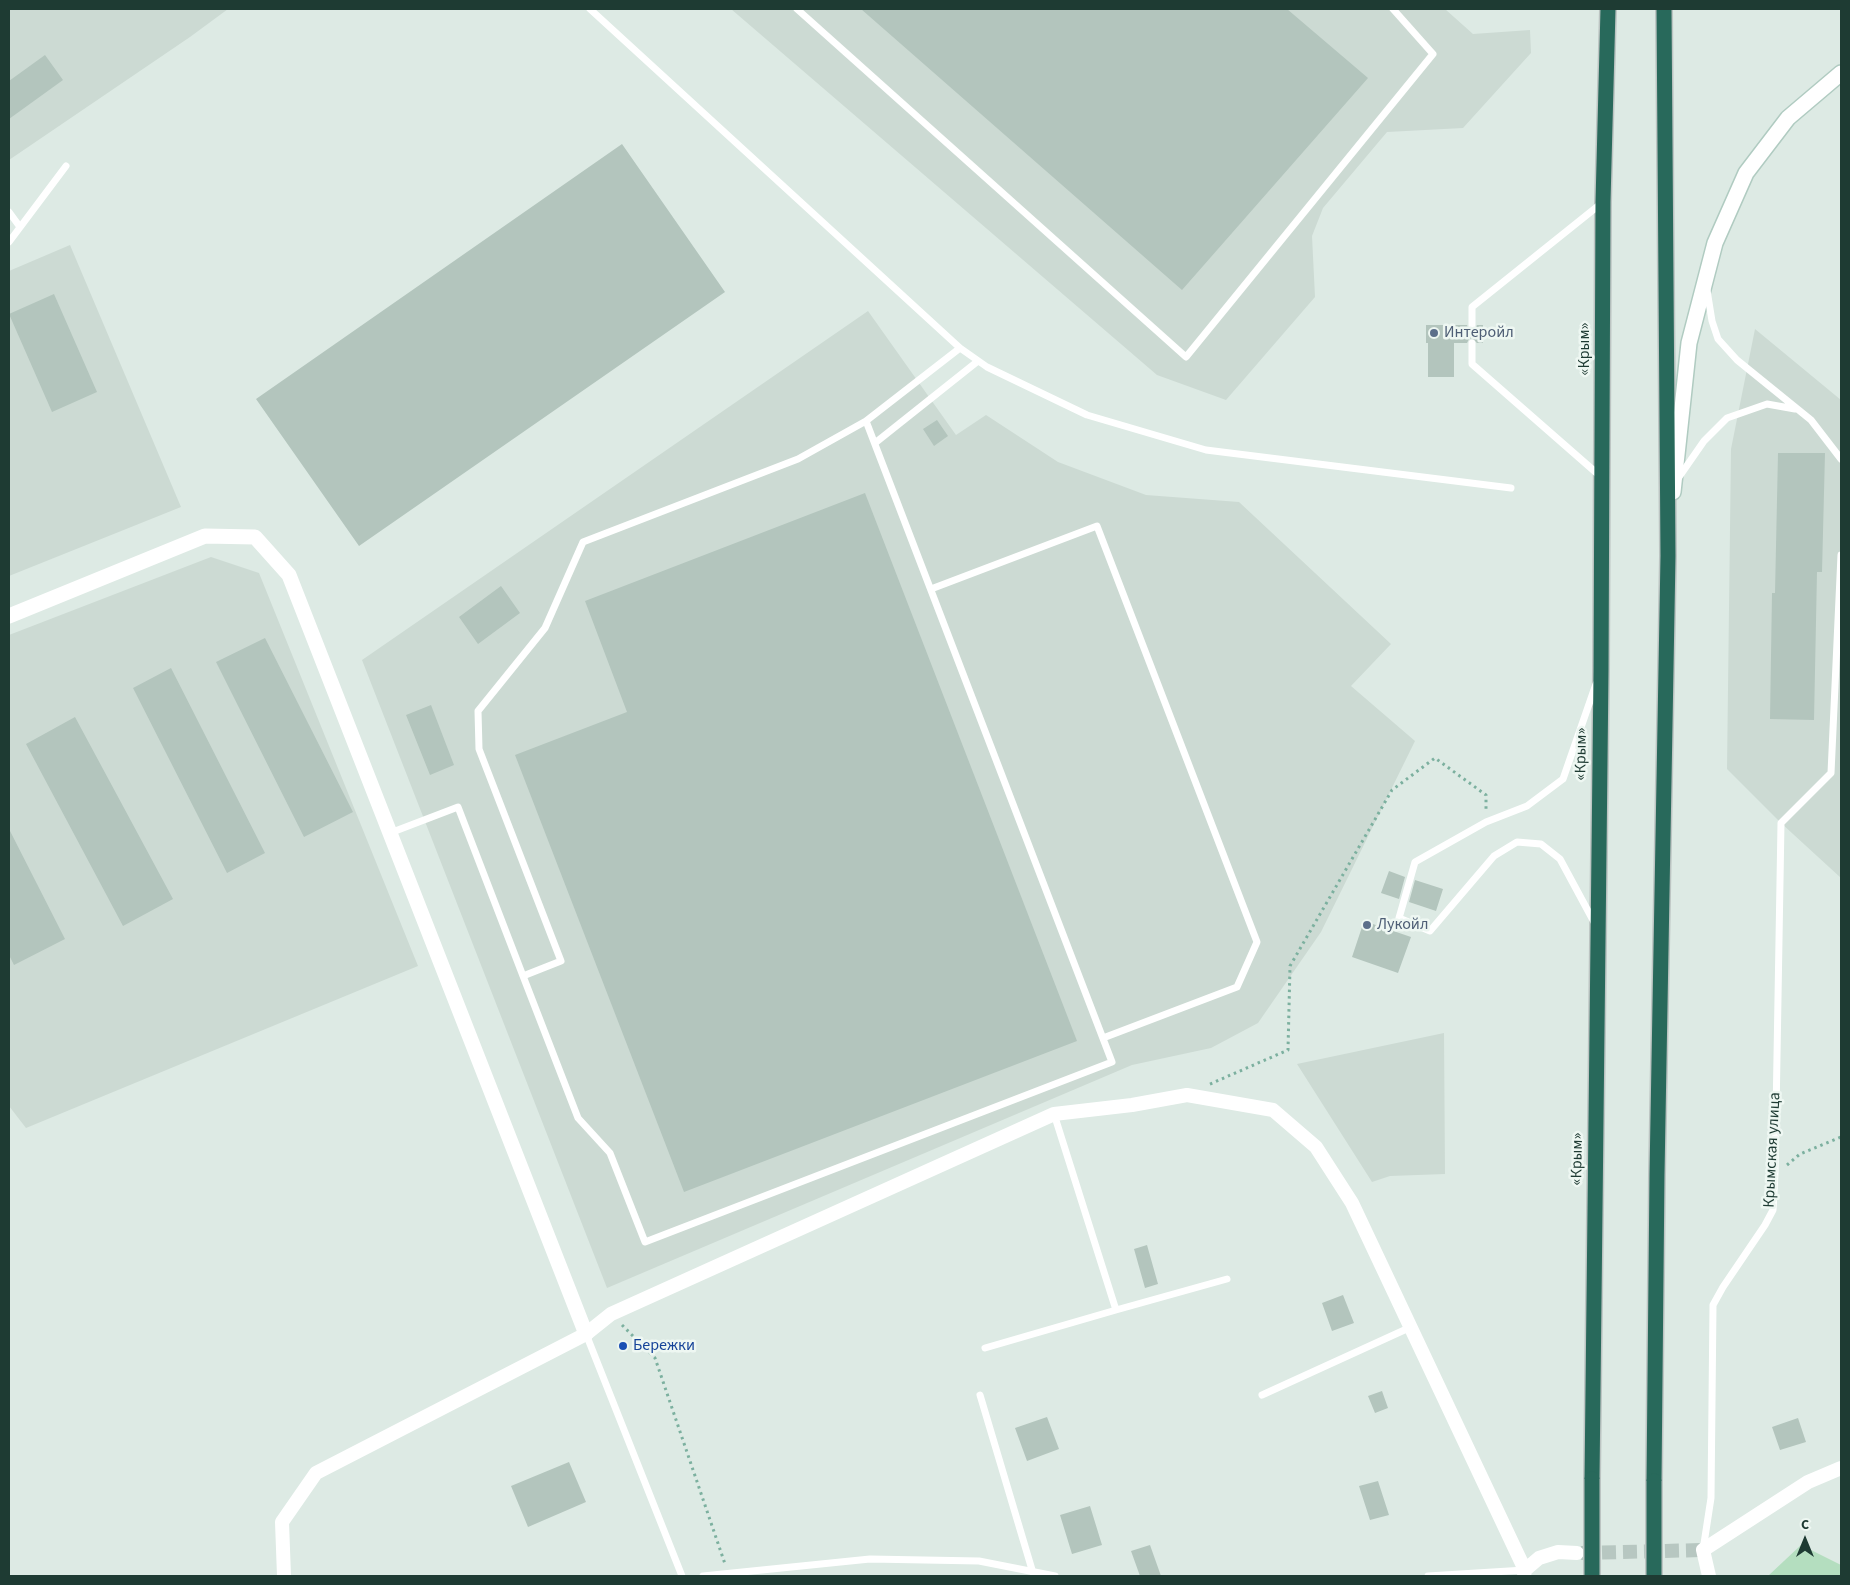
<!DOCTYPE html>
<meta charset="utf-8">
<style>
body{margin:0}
#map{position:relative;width:1850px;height:1585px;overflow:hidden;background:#ddeae4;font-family:"Source Sans 3",sans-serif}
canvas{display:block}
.frame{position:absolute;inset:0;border:10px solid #1e3b33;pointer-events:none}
.north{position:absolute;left:1780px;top:1515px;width:50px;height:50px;-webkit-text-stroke:4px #eef7f2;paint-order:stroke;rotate:0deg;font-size:14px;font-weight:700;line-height:20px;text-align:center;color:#1e3b33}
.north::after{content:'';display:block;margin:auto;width:18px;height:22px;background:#1e3b33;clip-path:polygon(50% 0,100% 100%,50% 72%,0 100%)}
</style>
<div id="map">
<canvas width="1850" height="1585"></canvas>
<div class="frame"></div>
<div class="north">С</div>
</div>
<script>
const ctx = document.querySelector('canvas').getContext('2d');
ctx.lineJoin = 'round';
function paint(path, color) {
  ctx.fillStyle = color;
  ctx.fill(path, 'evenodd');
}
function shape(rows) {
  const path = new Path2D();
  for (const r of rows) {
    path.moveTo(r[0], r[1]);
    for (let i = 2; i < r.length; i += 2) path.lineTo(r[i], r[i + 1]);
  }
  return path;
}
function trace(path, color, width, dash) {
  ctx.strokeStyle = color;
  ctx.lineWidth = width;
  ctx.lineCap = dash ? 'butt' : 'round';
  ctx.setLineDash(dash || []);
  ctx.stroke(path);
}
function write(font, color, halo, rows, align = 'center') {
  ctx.font = font + ' "Source Sans 3",sans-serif';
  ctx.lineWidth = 5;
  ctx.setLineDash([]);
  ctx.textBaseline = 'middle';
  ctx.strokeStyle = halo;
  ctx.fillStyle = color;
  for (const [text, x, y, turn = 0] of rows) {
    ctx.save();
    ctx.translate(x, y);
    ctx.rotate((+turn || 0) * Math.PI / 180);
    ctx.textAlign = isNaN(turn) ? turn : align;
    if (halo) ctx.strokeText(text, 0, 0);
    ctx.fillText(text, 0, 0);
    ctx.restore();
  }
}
paint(shape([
 [9,9,228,9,190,37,9,160],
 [731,9,1445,9,1473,34,1530,30,1531,53,1463,128,1387,132,1323,208,1312,236,1315,297,1226,400,1157,375],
 [70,245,181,507,9,576,9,271],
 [868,311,956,435,986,415,1058,462,1146,495,1239,502,1391,644,1351,686,1415,741,1321,932,1258,1023,1211,1048,1132,1065,607,1288,362,660],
 [1755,329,1841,400,1841,878,1781,823,1727,769,1731,449],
 [211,557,259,573,418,966,26,1128,9,1106,9,635],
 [1444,1033,1445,1174,1390,1176,1372,1182,1297,1064]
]), '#ccdad3');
paint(shape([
 [1801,1545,1841,1565,1841,1576,1768,1576]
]), '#b4debf');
paint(shape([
 [861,9,1287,9,1368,78,1182,290],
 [45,55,63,80,9,119,9,81],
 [622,144,725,292,359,546,256,399],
 [54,294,97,392,52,412,9,314],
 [1426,325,1467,325,1468,328,1472,330,1475,329,1477,325,1483,325,1483,343,1477,343,1472,338,1469,339,1467,343,1454,343,1454,377,1428,377,1428,343,1426,343],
 [937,420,948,436,934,446,923,429],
 [1778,453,1825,453,1822,572,1817,572,1814,720,1770,719,1772,593,1775,593],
 [865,493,1077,1041,684,1192,515,755,627,712,585,601],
 [501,586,520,613,478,644,459,617],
 [265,638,353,812,304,837,216,662],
 [171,668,265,853,227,873,133,688],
 [431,705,454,765,430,775,406,715],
 [75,717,173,899,123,926,26,744],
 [9,829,65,939,14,965,9,955],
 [1389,871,1405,877,1399,899,1381,893],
 [1415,880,1443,889,1436,911,1409,902],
 [1364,921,1411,937,1398,973,1352,957],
 [1147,1245,1158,1284,1145,1288,1134,1249],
 [1343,1295,1354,1323,1332,1331,1322,1303],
 [1382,1391,1388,1408,1375,1413,1368,1396],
 [1047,1417,1059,1449,1027,1461,1015,1428],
 [1798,1418,1806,1442,1780,1450,1772,1427],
 [569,1462,586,1502,528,1527,511,1486],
 [1378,1481,1389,1515,1370,1520,1359,1486],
 [1090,1506,1102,1545,1072,1554,1060,1515],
 [1150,1545,1161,1576,1140,1576,1131,1551]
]), '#b3c5bd');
trace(shape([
 [1581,1553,1703,1550]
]), '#b7c7c1', 14, [14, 7]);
const secondary = shape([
 [1673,492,1689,343,1715,243,1746,173,1788,118,1841,73]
]);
const motorway = shape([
 [1592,1479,1601,672,1603,202,1608,9],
 [1654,1481,1657,1174,1668,556,1664,9]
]);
trace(secondary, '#b0cbc1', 18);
trace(motorway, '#bcc4c2', 18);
trace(shape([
 [1210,1084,1288,1050,1290,966,1392,790,1435,758,1486,795,1486,812],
 [1787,1165,1800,1154,1841,1137],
 [622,1325,655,1358,725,1564]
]), '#7cb09f', 3, [2.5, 4]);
trace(shape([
 [590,9,960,348,987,367,1087,415,1206,450,1511,488],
 [797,9,1186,357,1433,54,1393,9],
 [9,212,20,227],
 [9,242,66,166],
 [1707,290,1712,321,1718,339,1737,360,1811,420,1841,459],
 [1472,325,1472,307,1603,202],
 [1472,343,1472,364,1600,476],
 [875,443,978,361],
 [1679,477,1704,441,1727,418,1767,404,1795,409],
 [931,589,1097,526,1257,942,1237,987,1103,1038],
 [390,833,458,807,523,976,561,961,479,749,478,711,545,628,583,542,798,459,866,421,960,348],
 [1594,922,1560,859,1541,844,1517,842,1494,856,1430,931,1399,918,1415,862,1486,822,1527,806,1563,779,1596,684],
 [523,976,578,1118,610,1153,645,1242,1112,1062,866,421],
 [1054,1114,1116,1310,1227,1279],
 [586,1334,682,1576],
 [985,1348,1116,1310],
 [980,1395,1033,1573],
 [1262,1395,1411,1327],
 [1703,1550,1711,1498,1713,1305,1723,1287,1765,1225,1773,1210,1775,1173,1781,823,1831,773,1841,555],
 [703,1576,870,1559,979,1561,1055,1576],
 [1428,1576,1525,1570]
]), '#fff', 7);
trace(shape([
 [284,1576,282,1522,316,1473,586,1334,611,1314,1054,1114,1132,1105,1187,1095,1273,1110,1316,1147,1352,1203,1525,1570],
 [1524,1576,1525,1570,1539,1558,1558,1552,1577,1553],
 [1709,1576,1703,1550,1808,1482,1841,1468]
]), '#fff', 14);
trace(shape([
 [9,616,205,536,255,537,289,575,586,1334]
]), '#fff', 15);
trace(secondary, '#fff', 15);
trace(motorway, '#28695b', 15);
const motorwayBridge = shape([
 [1592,1479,1592,1576],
 [1654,1481,1654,1576]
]);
trace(motorwayBridge, '#bcc4c2', 18, []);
trace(motorwayBridge, '#28695b', 15);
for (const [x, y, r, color] of [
 [1434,333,5,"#5c6f8a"],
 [1367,925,5,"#5c6f8a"],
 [623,1346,5,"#1a4fb4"]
]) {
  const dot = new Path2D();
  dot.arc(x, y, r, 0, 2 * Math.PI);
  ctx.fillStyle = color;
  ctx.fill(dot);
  trace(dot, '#eef7f2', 2);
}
write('16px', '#4e5e75', '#eef7f2', [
 ["Интеройл",1444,333],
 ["Лукойл",1377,925]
], 'left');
write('16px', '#1e3b33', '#eef7f2', [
 ["«Крым»",1585,349,-90],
 ["«Крым»",1582,754,-89],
 ["Крымская улица",1773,1150,-87],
 ["«Крым»",1578,1159,-89]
]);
write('16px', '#164399', '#eef7f2', [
 ["Бережки",633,1346]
], 'left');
</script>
